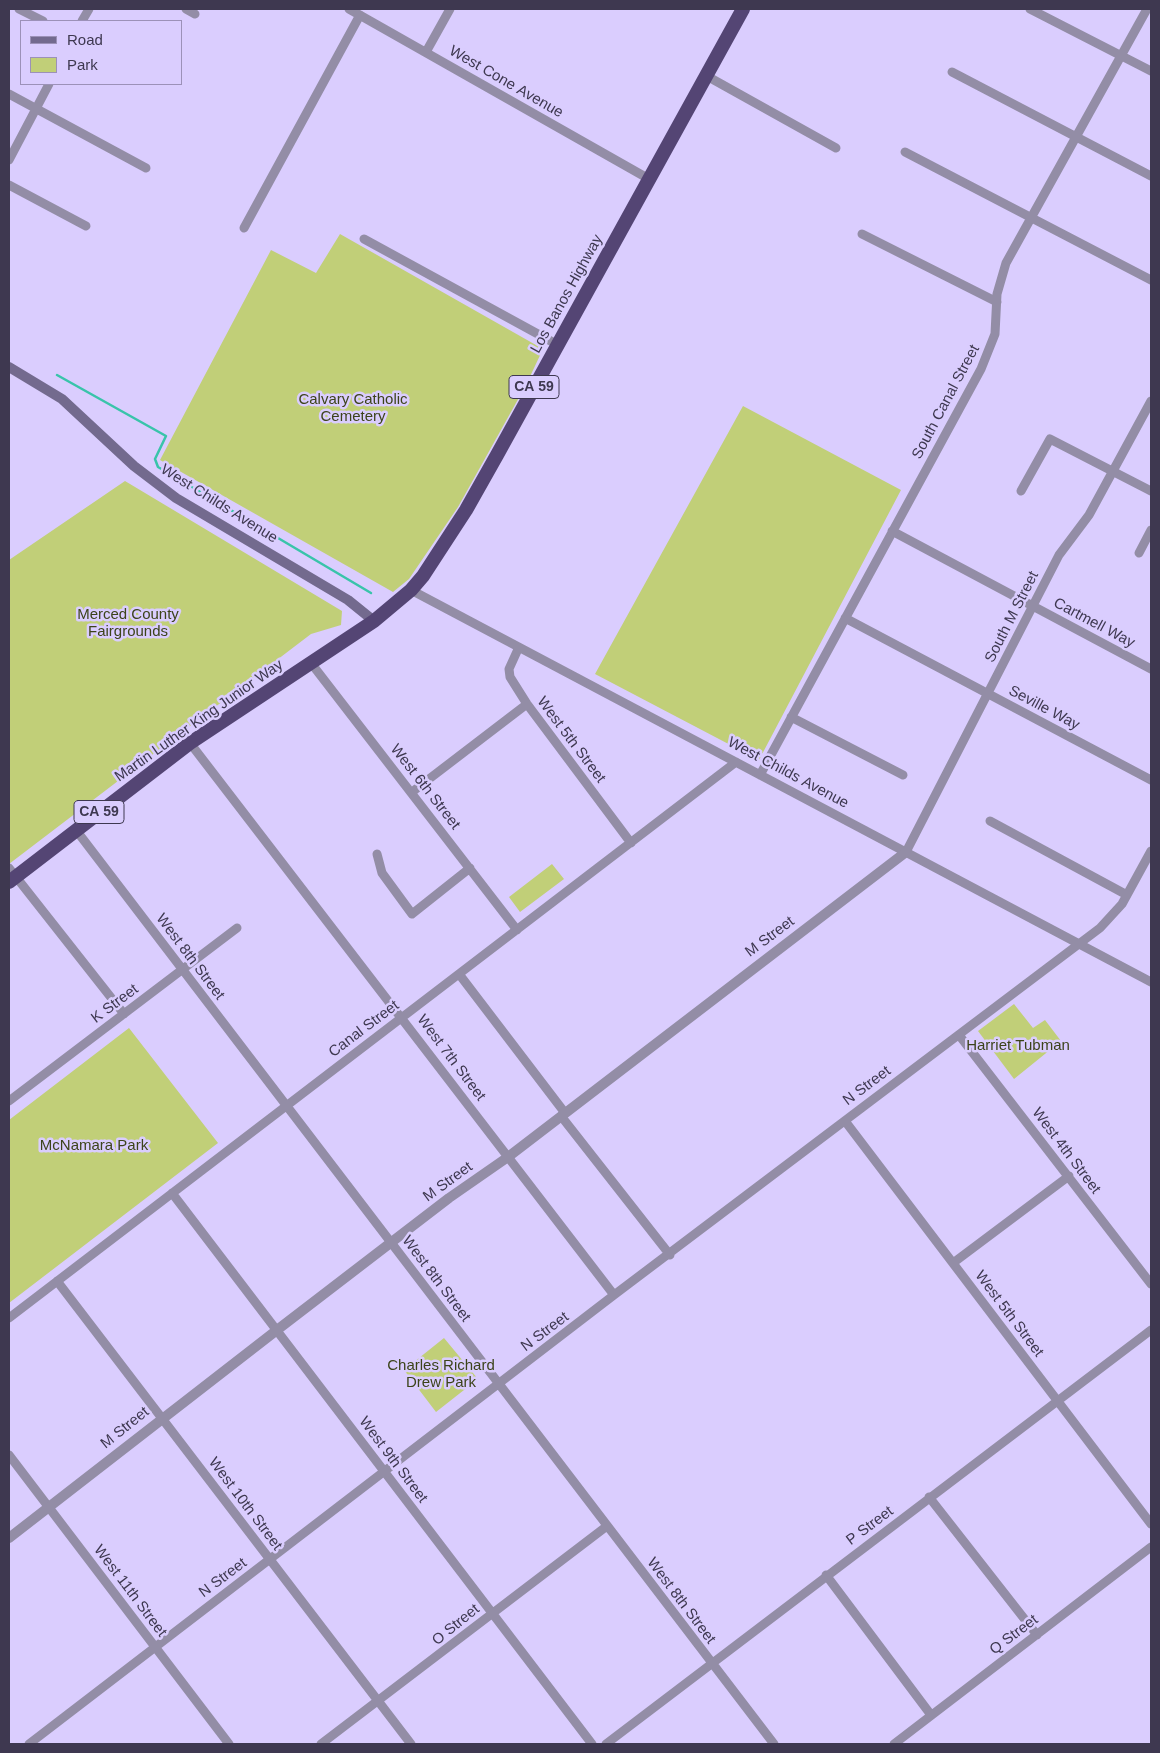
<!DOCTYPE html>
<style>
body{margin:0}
#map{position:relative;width:1160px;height:1753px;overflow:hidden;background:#dacdfe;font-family:Arial,sans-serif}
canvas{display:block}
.frame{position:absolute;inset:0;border:10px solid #3e3850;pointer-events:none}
.legend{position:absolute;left:20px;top:20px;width:162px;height:65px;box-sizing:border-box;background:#dacdfe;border:1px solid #9c91b8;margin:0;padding:6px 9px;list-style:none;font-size:15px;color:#3e3850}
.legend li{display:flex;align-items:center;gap:10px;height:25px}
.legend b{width:25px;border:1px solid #9c91b8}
</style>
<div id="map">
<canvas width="1160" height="1753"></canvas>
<div class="frame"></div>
<ul class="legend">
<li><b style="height:6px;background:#736a8e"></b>Road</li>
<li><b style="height:14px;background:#c1cf78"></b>Park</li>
</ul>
</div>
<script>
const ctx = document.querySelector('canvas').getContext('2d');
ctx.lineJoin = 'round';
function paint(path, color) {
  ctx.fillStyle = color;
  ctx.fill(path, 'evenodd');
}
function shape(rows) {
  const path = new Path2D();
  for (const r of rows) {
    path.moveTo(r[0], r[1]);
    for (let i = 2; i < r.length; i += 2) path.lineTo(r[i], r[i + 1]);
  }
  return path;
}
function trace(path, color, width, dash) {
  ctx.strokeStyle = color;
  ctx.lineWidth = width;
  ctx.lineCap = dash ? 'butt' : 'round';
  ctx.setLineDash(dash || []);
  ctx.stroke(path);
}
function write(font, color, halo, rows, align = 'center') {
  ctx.font = font + ' Arial,sans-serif';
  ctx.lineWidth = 5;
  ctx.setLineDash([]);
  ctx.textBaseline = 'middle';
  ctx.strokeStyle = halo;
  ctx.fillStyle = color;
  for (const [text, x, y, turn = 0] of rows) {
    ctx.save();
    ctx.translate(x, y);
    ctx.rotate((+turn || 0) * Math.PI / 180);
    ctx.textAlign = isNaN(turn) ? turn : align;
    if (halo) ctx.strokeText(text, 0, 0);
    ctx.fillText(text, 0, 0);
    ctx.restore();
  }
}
paint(shape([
 [340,234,543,349,526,385,458,507,409,579,393,592,160,460,271,250,316,273],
 [743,406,901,490,759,760,595,674],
 [125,481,342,611,341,625,311,634,9,864,9,560],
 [552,864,564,879,520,912,509,897],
 [1014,1004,1033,1028,1045,1020,1061,1041,1014,1079,978,1031],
 [129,1028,218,1143,9,1303,9,1120],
 [444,1338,478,1379,436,1412,404,1370]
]), '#c1cf78');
trace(shape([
 [57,375,166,436,155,459,158,467,371,593]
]), '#39c4aa', 2.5);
trace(shape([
 [19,9,43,21],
 [186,9,195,14],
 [349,9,649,179],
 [1030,9,1151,71],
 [82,21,89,9],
 [426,52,450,9],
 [952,72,1151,176],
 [705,75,836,148],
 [9,94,146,168],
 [905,152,1151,280],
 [9,160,49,84],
 [9,185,86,226],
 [244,228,360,15],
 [862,234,997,302],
 [364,239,558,345],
 [1021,491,1050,439,1151,491],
 [892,531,1151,669],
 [1139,553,1151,530],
 [411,590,1151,982],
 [845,618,1151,780],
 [519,647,509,669,510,677,527,704,631,843],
 [311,663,517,930],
 [791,717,903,775],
 [190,743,614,1295],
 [760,775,981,369,995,334,997,294,1006,263,1147,9],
 [412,792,527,704],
 [990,821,1127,895],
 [76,830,774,1744],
 [906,852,1059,555,1089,515,1151,401],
 [377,854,382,873,412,914,470,868],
 [9,868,124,1014],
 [459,974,565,1113],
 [959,1035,1151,1284],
 [9,1101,237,928],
 [561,1116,670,1255],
 [845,1121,1151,1524],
 [172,1193,592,1744],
 [953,1263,1069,1176],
 [57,1281,411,1744],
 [9,1318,736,762],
 [9,1455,229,1744],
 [929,1497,1037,1635],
 [826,1575,931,1715],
 [29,1744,614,1295,1100,928,1122,904,1151,851],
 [321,1744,607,1526],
 [606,1744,1151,1330],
 [894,1744,1151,1547]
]), '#938da6', 9);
trace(shape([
 [9,1538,277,1330,449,1198,508,1157,906,852]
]), '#938da6', 10);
trace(shape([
 [9,367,62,399,134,466,176,498,348,600,374,621]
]), '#736a8e', 10);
trace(shape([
 [9,882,190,743,374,621,411,590,423,576,466,510,497,455,743,9]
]), '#544574', 14);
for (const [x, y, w] of [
 [534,387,50],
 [99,812,50]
]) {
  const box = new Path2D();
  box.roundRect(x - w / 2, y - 11.5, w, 23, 4);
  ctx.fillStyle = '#dacdfe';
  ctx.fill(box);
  trace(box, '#3e3850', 1);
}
write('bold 14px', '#3e3850', null, [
 ["CA 59",534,387],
 ["CA 59",99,812]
]);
write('15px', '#3e3850', '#dacdfe', [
 ["West Cone Avenue",506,82,30],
 ["Los Banos Highway",567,294,-61],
 ["South Canal Street",946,402,-62],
 ["West Childs Avenue",219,504,32],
 ["South M Street",1012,617,-63],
 ["Cartmell Way",1094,623,28],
 ["Seville Way",1044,708,28],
 ["Martin Luther King Junior Way",199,721,-35],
 ["West 5th Street",571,740,53],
 ["West Childs Avenue",788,773,28],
 ["West 6th Street",425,787,52],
 ["M Street",770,937,-37],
 ["West 8th Street",190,957,53],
 ["K Street",115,1004,-37],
 ["Canal Street",364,1029,-37],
 ["West 7th Street",451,1058,53],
 ["N Street",867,1086,-37],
 ["West 4th Street",1066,1151,53],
 ["M Street",448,1182,-36],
 ["West 8th Street",436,1279,53],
 ["West 5th Street",1009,1314,53],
 ["N Street",545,1332,-37],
 ["M Street",125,1428,-39],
 ["West 9th Street",393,1460,53],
 ["West 10th Street",245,1504,53],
 ["P Street",870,1526,-37],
 ["N Street",223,1578,-37],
 ["West 11th Street",130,1591,53],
 ["West 8th Street",681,1601,53],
 ["O Street",456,1625,-39],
 ["Q Street",1014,1635,-37]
]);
write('15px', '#3c431a', '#dacdfe', [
 ["Calvary Catholic",353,400],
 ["Cemetery",353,417],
 ["Merced County",128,615],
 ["Fairgrounds",128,632],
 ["Harriet Tubman",1018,1046],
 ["McNamara Park",94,1146],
 ["Charles Richard",441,1366],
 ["Drew Park",441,1383]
]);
</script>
